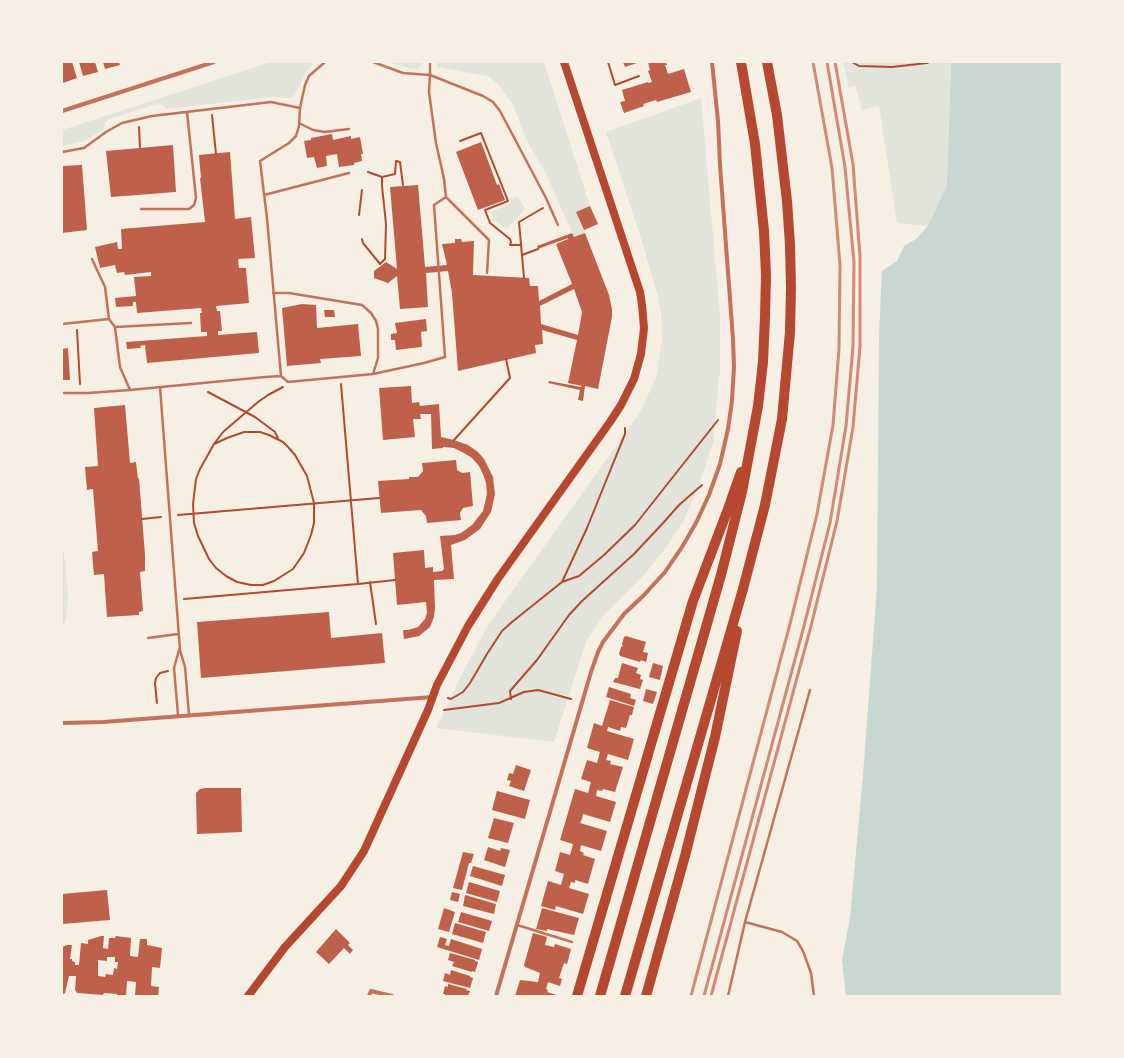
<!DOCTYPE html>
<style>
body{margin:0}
#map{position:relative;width:1124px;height:1058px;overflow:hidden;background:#f6efe4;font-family:Roboto,sans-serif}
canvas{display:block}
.frame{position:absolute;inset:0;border:63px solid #f6efe4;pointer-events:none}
</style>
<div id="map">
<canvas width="1124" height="1058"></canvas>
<div class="frame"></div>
</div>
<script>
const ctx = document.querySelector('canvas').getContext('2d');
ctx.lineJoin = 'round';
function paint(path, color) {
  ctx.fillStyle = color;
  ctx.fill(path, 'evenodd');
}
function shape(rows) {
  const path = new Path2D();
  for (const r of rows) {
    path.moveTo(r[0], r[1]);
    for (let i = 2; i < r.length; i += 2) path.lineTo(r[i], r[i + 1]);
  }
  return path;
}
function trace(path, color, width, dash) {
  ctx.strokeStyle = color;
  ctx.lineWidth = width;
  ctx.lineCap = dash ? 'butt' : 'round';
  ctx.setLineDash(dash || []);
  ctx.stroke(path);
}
paint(shape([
 [271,62,315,62,306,72,295,95,291,98,272,97,166,109,163,105,157,104,109,119,105,123,104,129,85,141,62,146,62,130],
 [388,62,423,62,418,68,413,69],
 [437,62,544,62,590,206,577,212,585,233,574,237,546,174,526,139,513,105,498,84,488,76,437,67],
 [843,62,951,62,947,185,928,226,897,223,879,106,862,110,855,85,849,88],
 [701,98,720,316,720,371,714,430,713,443,699,485,683,522,667,546,645,574,602,617,586,642,554,742,436,728,461,676,488,625,639,414,656,378,662,340,661,314,658,297,642,241,606,132],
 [518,196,525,209,506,229,494,220,491,212,511,203,510,199],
 [62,535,68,596,67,614,62,631]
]), '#e2e4dc');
paint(shape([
 [951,62,1062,62,1062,996,846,996,842,960,850,918,863,775,877,587,879,337,882,271,897,261,904,246,916,239,928,226,947,185]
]), '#c9d6d2');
paint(shape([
 [62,62,72,62,77,78,63,83],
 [79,62,95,62,98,72,83,76],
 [103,62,119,62,120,65,105,69],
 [623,62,640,62,625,67],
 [648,62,666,62,667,65,665,65,668,74,684,69,691,92,657,102,656,100,643,104,644,106,624,113,620,102,625,101,622,90,648,82,648,83,652,82,648,71,650,70],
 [332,134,333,140,351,136,351,139,360,137,363,154,361,154,362,161,354,163,354,165,339,167,337,154,326,156,327,166,317,168,314,157,307,158,304,141,311,140,311,138],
 [481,142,497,185,499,184,505,200,478,210,456,152],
 [173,145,176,192,111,197,106,151],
 [230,152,235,219,251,217,255,258,238,259,239,268,246,268,249,303,216,306,217,311,220,311,222,331,218,331,218,335,257,332,259,353,147,363,145,345,140,346,141,348,127,349,126,342,207,336,207,332,201,332,200,313,202,313,201,308,137,313,136,302,133,302,133,306,116,307,115,298,136,296,134,277,151,276,151,272,125,275,124,272,117,273,115,265,100,268,95,247,117,242,118,249,122,249,121,229,205,222,200,178,201,178,199,155],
 [82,165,87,230,62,233,62,166],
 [418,185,425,267,447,265,442,244,455,243,455,239,461,239,462,242,474,241,473,275,529,278,530,286,538,286,539,301,572,284,556,244,568,239,568,238,538,249,537,246,572,233,574,237,585,233,609,295,612,309,612,317,598,389,585,386,583,401,578,400,580,390,548,383,549,381,581,387,582,386,568,383,577,340,542,330,543,344,535,345,536,353,458,371,452,293,448,271,426,273,428,307,400,309,397,276,388,283,374,278,374,271,386,262,397,269,390,187],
 [574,289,582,312,578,335,541,324,540,306],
 [590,206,598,224,584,230,576,212],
 [302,304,316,305,317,328,358,324,361,356,320,359,321,363,287,366,282,308],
 [324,310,334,310,335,317,325,317],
 [426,319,427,331,421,332,422,346,421,347,396,350,395,340,391,340,391,334,397,333,395,323],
 [68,348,70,380,62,380,62,349],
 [411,386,412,403,419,402,420,406,439,404,441,437,454,440,468,445,478,452,484,459,493,477,495,494,491,512,480,529,465,540,451,545,454,579,434,580,435,608,434,617,430,627,419,636,404,639,403,630,408,630,418,627,425,619,427,613,426,602,397,605,393,553,424,550,425,568,433,567,433,572,442,571,444,569,440,536,455,535,461,533,472,525,483,511,487,494,486,483,483,474,479,466,472,458,464,453,454,448,443,447,443,448,432,449,431,414,420,414,421,419,413,419,415,437,383,440,379,388],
 [125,405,130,463,136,462,138,479,139,478,145,555,145,571,140,572,143,611,139,612,139,615,107,617,104,574,94,575,92,552,98,551,93,489,87,490,85,467,98,466,94,408],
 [456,460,457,470,462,473,470,472,473,506,463,508,460,513,461,520,427,523,426,516,421,510,381,513,378,481,409,479,409,477,418,477,423,471,422,463],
 [329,612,331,638,382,633,385,663,201,678,197,622],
 [626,636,646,642,643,652,648,653,646,662,641,660,640,662,620,656,619,654,621,647,623,646,622,644,624,637],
 [622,663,638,668,636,673,641,675,640,679,643,680,640,689,613,682,615,678,618,678],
 [653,663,663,666,660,680,649,677],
 [609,687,631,694,630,698,636,700,634,706,606,697],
 [646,689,657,692,653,704,643,701],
 [610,700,634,707,632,715,630,715,626,728,621,727,620,731,608,727,607,731,634,739,628,760,608,754,606,760,611,761,610,764,623,767,615,792,603,789,602,791,597,790,596,796,616,802,610,822,583,814,582,819,580,823,607,831,601,851,581,845,580,851,584,853,583,855,595,859,588,884,575,880,575,883,571,882,569,888,589,894,583,914,556,906,555,910,541,906,548,881,561,885,564,874,555,871,560,852,570,855,573,844,560,840,575,789,588,793,591,782,581,779,587,760,597,763,600,752,587,748,594,723,602,726],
 [516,765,531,770,524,791,509,786,511,781,507,780,509,773,513,774],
 [205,788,241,788,242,832,197,834,196,793,200,789],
 [497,791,530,800,525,819,492,810],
 [494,818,514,823,508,843,488,838],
 [488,847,500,851,501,848,510,850,505,867,484,860],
 [463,852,474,854,471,863,469,863,462,890,453,888],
 [473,866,505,875,502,886,470,876],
 [469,882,500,891,497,902,466,893],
 [107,890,110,920,62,924,62,894],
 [452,892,460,894,458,902,450,900],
 [465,895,496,904,494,914,463,906],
 [444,908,455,912,449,932,438,929],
 [542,908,579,918,574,935,547,929,547,931,536,929],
 [461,912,492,921,489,931,458,922],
 [455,923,486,932,483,943,452,934],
 [336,929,350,943,348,945,353,950,350,954,344,948,329,964,316,952],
 [533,933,547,937,545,945,554,947,555,944,571,949,567,964,564,963,559,978,562,979,560,986,548,982,546,989,548,990,547,992,560,996,515,996,520,980,538,982,540,973,525,967,524,965],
 [101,936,104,936,103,948,108,949,109,938,115,938,116,936,131,938,130,956,138,957,140,939,147,939,147,945,162,948,160,968,152,967,151,986,159,987,158,996,135,996,136,982,127,981,126,996,117,996,117,994,104,993,103,995,77,993,75,990,76,976,69,976,65,993,62,995,62,947,67,945,72,945,70,959,72,959,72,961,75,962,75,965,79,965,81,943,88,944,88,940],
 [107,957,115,957,115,962,118,962,117,969,114,968,113,975,106,974,105,977,98,976,98,960,107,961],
 [440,937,447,939,445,945,449,946,451,939,482,949,479,960,437,947],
 [450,953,475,960,475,961,478,962,475,972,472,971,472,972,452,966,454,962,448,960],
 [451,970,470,976,470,977,473,978,470,988,443,981,445,973,450,975],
 [448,984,467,989,466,990,470,991,468,996,445,996,445,994,443,994,445,986,448,987]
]), '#bf614a');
trace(shape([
 [608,62,615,85,639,76],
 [852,62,859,66,892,67,927,63,929,62],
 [212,115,216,154],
 [139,127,140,147],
 [460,141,481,133,508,201,485,210,490,223,510,239,511,242,510,245,521,245],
 [368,172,382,177,395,174,396,161,400,162,403,185],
 [359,215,362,190],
 [362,239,363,243,380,264,385,259,386,224,382,186,382,177],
 [522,255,538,249],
 [524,278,519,222,543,208],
 [77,330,80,384],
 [208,392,255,417,275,432,278,438],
 [454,440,510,378,506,359],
 [214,444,227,438,244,432,260,432,269,435,283,442,289,448,295,455,307,476,314,503,314,523,311,535,304,553,293,569,274,581,263,585,251,585,237,582,226,576,216,568,209,559,198,536,194,523,193,504,196,479,200,469,214,444,223,432,258,402,268,395,283,387],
 [178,515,379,498],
 [142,519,161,517],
 [370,582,376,624],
 [562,582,587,528,608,476,625,434,625,428],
 [358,584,395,580],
 [184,599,358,584,341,384],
 [448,698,451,699,463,692,470,683,487,654,502,631,512,622,562,582,579,576,604,555,635,525,718,420],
 [511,699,510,691,537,660,569,615,582,601,634,554,664,522,679,505,702,485],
 [157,703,155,683,156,678,160,673,168,671],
 [444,710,499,703,524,692,538,690,571,699]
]), '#b5482f', 2);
trace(shape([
 [430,62,430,75,483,96,493,102,500,111,546,198,558,225],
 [299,123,313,130,325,132,349,129],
 [62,152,84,148,106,132,122,123,152,116,271,102,300,108],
 [264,195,349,173],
 [446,197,489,240,487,273],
 [141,209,189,209,194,205,196,198,187,112],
 [273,293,289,293,362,305,371,313,376,321,378,329,378,358,373,374],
 [109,319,115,327,120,367,130,390],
 [62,324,109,319,105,287,92,259],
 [115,327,191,323],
 [281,376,267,218,260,161,289,143,296,136,299,126,300,108,305,85,309,76,325,62],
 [160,387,180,650,185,667,189,715],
 [62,393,88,393,130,390,265,377,281,376,288,382,373,374,424,363,445,357,434,205,446,197,444,179,436,143,429,92,430,75,403,73,373,62],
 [148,638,178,634],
 [178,715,174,668,179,650],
 [745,922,782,932,797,941,803,951,811,973,814,996],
 [517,925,572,942],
 [728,996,745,922,810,690]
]), '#c5725c', 2.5);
trace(shape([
 [62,111,214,62],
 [62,723,103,722,433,697],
 [369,996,371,991,392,996],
 [496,996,591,672,598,652,603,642,624,614,644,595,665,572,682,547,696,523,709,495,720,464,728,429,732,401,734,367,733,339,720,165,718,121,712,62]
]), '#c5725c', 4);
trace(shape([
 [248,996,285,947,341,886,364,851,428,710,437,685,468,626,497,580,610,422,621,405,634,379,641,354,644,328,642,305,640,292,564,62]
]), '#b5482f', 8);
trace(shape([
 [577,996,693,601,728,509,741,472],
 [600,996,721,575,742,492,758,406,763,362,765,317,766,275,764,231,755,144,741,62],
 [625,996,743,589,765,505,782,419,790,332,791,288,790,245,787,201,777,115,767,62],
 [646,996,685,856,715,737,737,631]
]), '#b5482f', 10);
trace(shape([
 [691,996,791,620,817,514,833,425,839,349,840,265,832,168,813,62],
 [704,996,804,626,830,523,846,426,853,347,854,262,845,167,827,62],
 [711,996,811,626,837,521,853,427,860,346,860,257,853,164,835,62]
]), '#cf8b77', 3);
</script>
